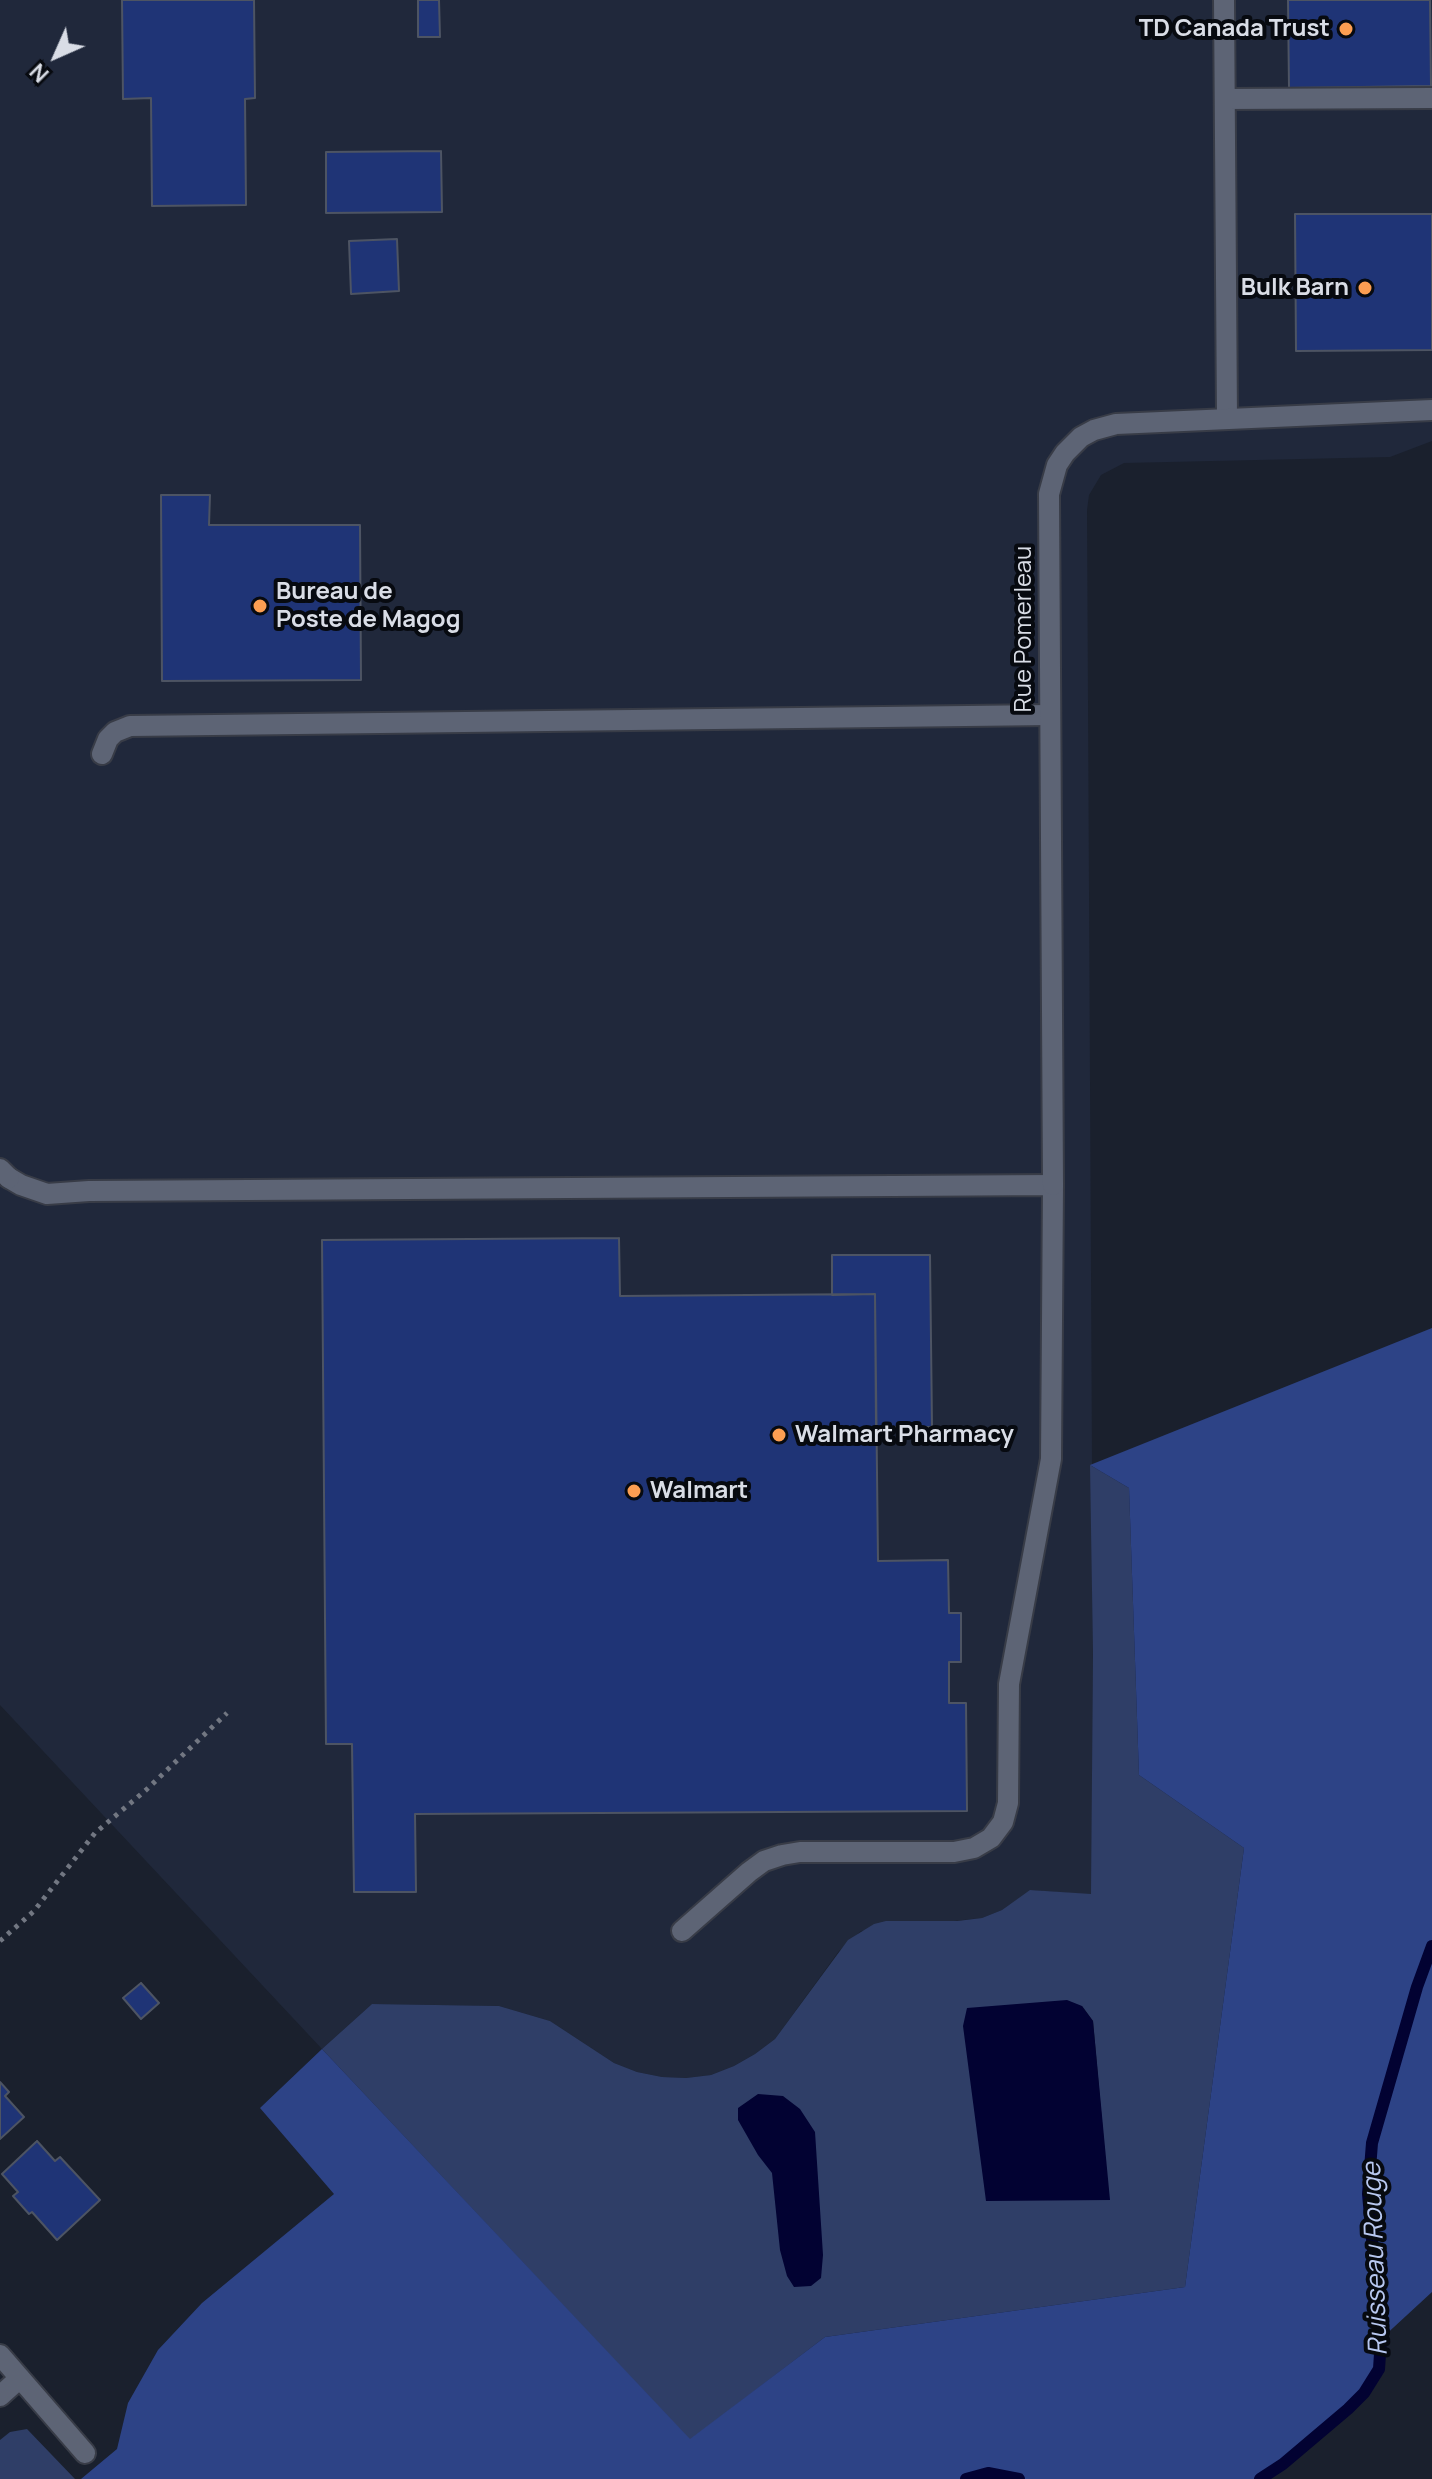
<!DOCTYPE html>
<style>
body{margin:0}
#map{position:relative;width:1432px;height:2479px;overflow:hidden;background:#1a202d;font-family:Manrope,sans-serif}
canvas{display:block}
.north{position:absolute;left:16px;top:16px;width:80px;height:80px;-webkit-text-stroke:6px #070a10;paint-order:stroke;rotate:225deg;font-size:22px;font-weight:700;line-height:32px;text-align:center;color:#d9dde6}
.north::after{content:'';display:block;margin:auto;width:28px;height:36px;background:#d9dde6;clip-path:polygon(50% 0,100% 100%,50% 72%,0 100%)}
</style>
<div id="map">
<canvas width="1432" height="2479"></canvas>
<div class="north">N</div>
</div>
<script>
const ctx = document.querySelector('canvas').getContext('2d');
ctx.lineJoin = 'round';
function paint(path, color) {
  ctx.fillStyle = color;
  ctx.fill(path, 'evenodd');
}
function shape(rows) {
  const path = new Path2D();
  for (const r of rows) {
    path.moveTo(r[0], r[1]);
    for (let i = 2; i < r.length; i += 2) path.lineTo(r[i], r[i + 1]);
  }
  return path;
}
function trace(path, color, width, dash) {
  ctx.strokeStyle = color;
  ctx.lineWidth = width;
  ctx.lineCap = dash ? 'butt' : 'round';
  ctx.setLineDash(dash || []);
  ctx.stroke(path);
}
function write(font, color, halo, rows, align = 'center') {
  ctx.font = font + ' Manrope,sans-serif';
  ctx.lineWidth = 8;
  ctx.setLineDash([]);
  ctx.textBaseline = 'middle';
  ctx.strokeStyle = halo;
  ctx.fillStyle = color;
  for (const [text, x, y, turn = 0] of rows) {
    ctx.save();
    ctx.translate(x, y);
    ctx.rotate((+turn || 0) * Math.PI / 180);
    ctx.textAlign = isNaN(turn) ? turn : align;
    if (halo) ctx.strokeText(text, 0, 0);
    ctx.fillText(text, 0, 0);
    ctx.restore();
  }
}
paint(shape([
 [0,0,1432,0,1432,441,1390,457,1124,463,1101,475,1089,495,1087,510,1093,1653,1092,1895,1031,1890,1002,1910,982,1918,861,1931,839,1951,775,2039,755,2054,734,2066,711,2075,686,2078,662,2077,637,2072,614,2063,550,2021,499,2006,372,2004,322,2049,0,1705]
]), '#20283b');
paint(shape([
 [1090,1465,1129,1488,1139,1775,1244,1848,1185,2287,825,2337,690,2440,322,2049,372,2004,499,2006,550,2021,614,2063,637,2072,662,2077,686,2078,711,2075,734,2066,755,2054,775,2039,848,1940,874,1924,886,1921,957,1921,982,1918,1002,1910,1030,1890,1091,1894,1093,1653],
 [1082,2006,1093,2021,1109,2200],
 [27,2429,75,2479,0,2479,0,2440,10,2432]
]), '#2f3e67');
paint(shape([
 [1432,1328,1432,2292,1381,2339,1379,2369,1364,2393,1348,2409,1283,2464,1260,2479,81,2479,117,2449,128,2403,158,2350,202,2303,334,2194,260,2108,322,2049,690,2439,825,2337,1185,2287,1244,1848,1139,1775,1129,1488,1090,1465]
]), '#2d4386');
paint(shape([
 [1067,2000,1082,2006,1093,2021,1110,2200,986,2201,963,2026,967,2008],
 [758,2094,783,2096,800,2109,815,2132,823,2255,821,2278,811,2286,794,2287,787,2276,780,2250,772,2173,758,2155,738,2120,738,2108]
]), '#020232');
trace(shape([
 [966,2479,988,2473,1019,2479],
 [1260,2479,1283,2464,1348,2409,1364,2393,1379,2369,1381,2339,1368,2194,1372,2143,1417,1987,1432,1946]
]), '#020232', 12);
const building = shape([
 [122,0,254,0,255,98,245,99,246,205,152,206,151,98,123,99,122,0],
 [418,0,439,0,440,37,418,37,418,0],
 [1288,0,1430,0,1431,86,1289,88,1288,0],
 [441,151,442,212,326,213,326,152,441,151],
 [1295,214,1432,214,1432,350,1296,351,1295,214],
 [397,239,399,291,351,294,349,241,397,239],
 [161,495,210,495,209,525,360,525,361,680,162,681,161,495],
 [619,1238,620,1296,875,1294,878,1561,948,1560,949,1613,961,1613,961,1662,949,1662,949,1703,966,1703,967,1811,415,1814,416,1892,354,1892,352,1744,326,1744,322,1240,619,1238],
 [832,1255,930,1255,932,1427,876,1427,875,1294,832,1295,832,1255],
 [141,1983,159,2003,141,2019,123,1998,141,1983],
 [0,2082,9,2092,5,2096,24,2117,0,2139,0,2082],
 [37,2141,55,2161,60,2157,100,2200,57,2240,32,2212,29,2214,13,2196,18,2192,2,2174,37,2141]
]);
paint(building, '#1f3476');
trace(building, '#4d5463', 2);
const lane = shape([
 [1224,0,1227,418],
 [1225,99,1432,98],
 [102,754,108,739,115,732,130,726,1050,715],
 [9,1178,21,1185,47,1194,89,1191,1053,1185,1051,1459,1009,1684,1008,1803,1003,1822,991,1838,974,1848,954,1852,800,1852,782,1855,764,1861,749,1872,682,1931]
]);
const street = shape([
 [0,1169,9,1178],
 [1053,1185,1049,494,1057,465,1065,453,1081,437,1094,430,1116,424,1432,410],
 [0,2355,85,2453],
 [0,2396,20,2378]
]);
trace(lane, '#383c47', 24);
trace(street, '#383c47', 24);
trace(shape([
 [0,1941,34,1911,95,1833,146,1790,227,1713]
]), '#727782', 5, [4, 6]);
trace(lane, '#5d6475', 20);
trace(street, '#5d6475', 20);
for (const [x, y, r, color] of [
 [1346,29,8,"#fc9e52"],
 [1365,288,8,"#fc9e52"],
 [260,606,8,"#fc9e52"],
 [779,1435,8,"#fc9e52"],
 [634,1491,8,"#fc9e52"]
]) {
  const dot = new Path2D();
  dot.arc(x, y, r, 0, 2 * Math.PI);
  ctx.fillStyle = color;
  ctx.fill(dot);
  trace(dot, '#070a10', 3);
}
write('bold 24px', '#d9dde6', '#070a10', [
 ["TD Canada Trust",1330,29,"right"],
 ["Bulk Barn",1349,288,"right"],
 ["Bureau de",276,592],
 ["Poste de Magog",276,620],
 ["Walmart Pharmacy",795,1435],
 ["Walmart",650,1491]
], 'left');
write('24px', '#d9dde6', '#070a10', [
 ["Rue Pomerleau",1024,629,-90]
]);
write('italic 26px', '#b8c8f0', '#070a10', [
 ["Ruisseau Rouge",1376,2259,-92]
]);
</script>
